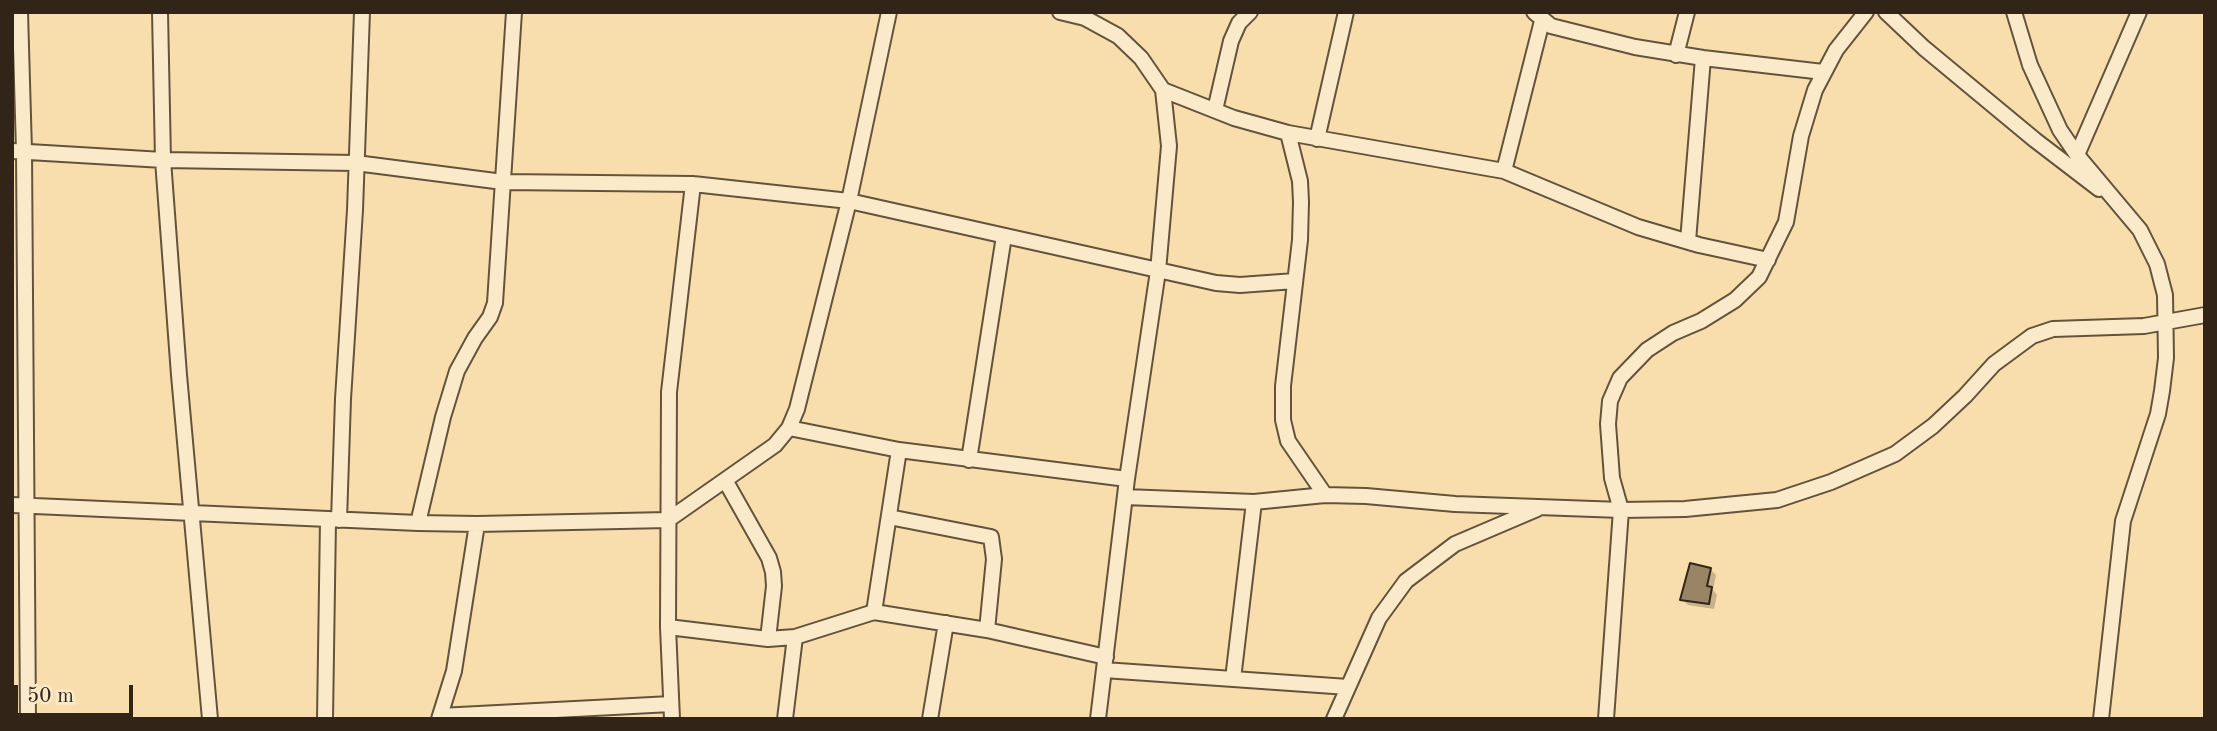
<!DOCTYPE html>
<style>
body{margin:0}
#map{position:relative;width:2217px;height:731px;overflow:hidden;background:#f9dead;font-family:"Old Standard TT",serif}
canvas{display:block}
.frame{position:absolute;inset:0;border:14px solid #322517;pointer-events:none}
.scale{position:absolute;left:14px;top:685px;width:119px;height:32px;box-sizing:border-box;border:4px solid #322517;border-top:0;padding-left:9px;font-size:21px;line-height:24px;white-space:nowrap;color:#322517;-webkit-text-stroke:5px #fbeaca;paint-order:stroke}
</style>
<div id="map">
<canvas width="2217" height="731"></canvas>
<div class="frame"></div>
<div class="scale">50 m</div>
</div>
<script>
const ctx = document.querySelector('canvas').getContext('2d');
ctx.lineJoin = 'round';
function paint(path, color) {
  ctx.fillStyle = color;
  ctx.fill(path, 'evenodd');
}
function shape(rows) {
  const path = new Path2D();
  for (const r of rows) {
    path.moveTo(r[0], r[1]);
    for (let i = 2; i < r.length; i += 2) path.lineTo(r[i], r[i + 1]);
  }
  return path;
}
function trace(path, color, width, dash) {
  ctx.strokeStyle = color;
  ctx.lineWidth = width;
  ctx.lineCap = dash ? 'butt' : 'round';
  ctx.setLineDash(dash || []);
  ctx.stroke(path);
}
paint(shape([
 [1710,569,1716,575,1713,590,1717,595,1714,609,1688,605,1682,599]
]), '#0003');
const building = shape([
 [1690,563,1711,568,1707,586,1712,587,1709,604,1680,600,1690,563]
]);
paint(building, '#998565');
trace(building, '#322517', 2);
const street = shape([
 [20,12,24,151,28,719],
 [160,12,163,160,179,375,210,719],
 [1060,12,1085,18,1118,36,1141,58,1163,90,1169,146,1158,271,1127,479,1098,719],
 [1534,12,1551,26,1635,47,1703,58,1823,72],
 [1886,12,1924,48,2035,140,2099,189],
 [2014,12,2030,65,2060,130,2077,155,2140,230,2157,264,2165,295,2166,358,2162,391,2158,414,2123,521,2101,719],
 [1676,55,1687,12],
 [1163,90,1234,118,1288,133,1504,171,1638,227,1699,245,1768,260],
 [1215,110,1231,41,1239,23,1250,12],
 [1288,133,1300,181,1301,202,1300,240,1283,386,1283,420,1288,441,1325,495],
 [1317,139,1346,12],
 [12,151,163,160,356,163,503,182,693,184,849,201,1216,283,1240,285,1295,281],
 [2077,155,2139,12],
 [1504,171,1542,21],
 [1688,241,1703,58],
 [789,428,899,450,1127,479],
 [969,460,1004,236],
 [725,480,769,558,773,572,774,586,768,639],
 [1125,497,1254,502,1325,495,1366,496,1455,504,1621,510,1685,509,1777,500,1831,482,1895,454,1933,426,1965,396,1994,364,2032,336,2053,329,2144,326,2205,315],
 [12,505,418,523,477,524,668,520,775,445,789,428,797,409,849,201,889,12],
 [889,517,991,537,994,559,987,630],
 [339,520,343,399,355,210,362,12],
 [418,523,443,417,457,371,475,338,490,317,495,303,514,12],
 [874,612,899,450],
 [668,627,768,639,795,637,874,612,987,630,1106,657],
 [1104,670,1348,687],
 [1233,679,1254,502],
 [440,716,671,704],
 [325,719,328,520],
 [439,719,454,671,477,524],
 [672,719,668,627,669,392,693,184],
 [785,719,795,637],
 [930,719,946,623],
 [1334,719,1379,618,1406,581,1455,544,1537,509],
 [1606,719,1621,510,1612,478,1608,424,1610,401,1620,378,1647,350,1673,333,1701,321,1735,300,1759,277,1786,222,1801,136,1815,90,1836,50,1866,12]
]);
trace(street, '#64533c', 18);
trace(street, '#fbeaca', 14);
</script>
